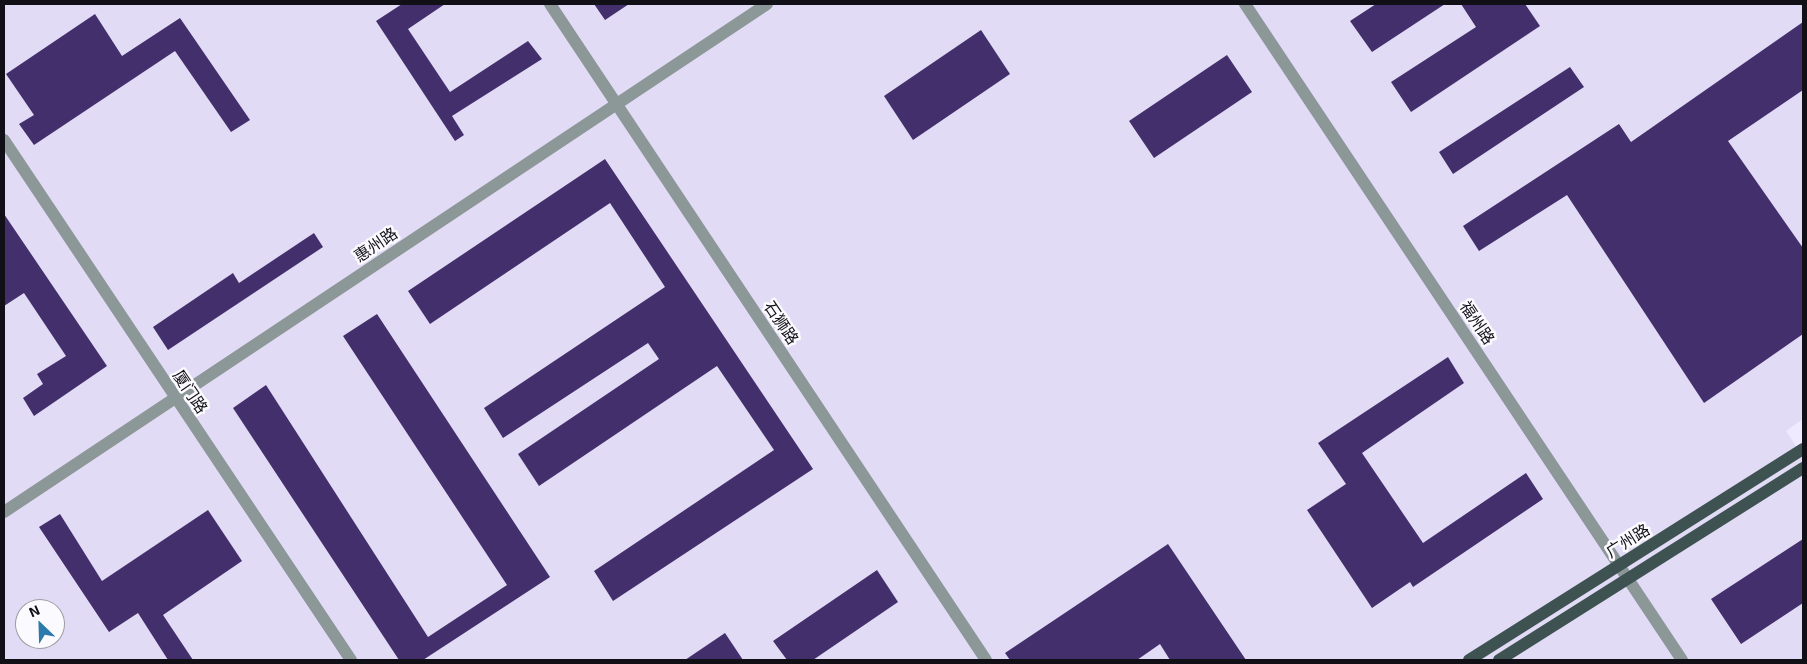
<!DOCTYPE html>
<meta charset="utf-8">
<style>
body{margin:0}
#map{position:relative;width:1807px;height:664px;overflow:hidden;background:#efeaff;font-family:"Exo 2",sans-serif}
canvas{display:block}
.frame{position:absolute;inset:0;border:5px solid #121017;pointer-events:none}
.north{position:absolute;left:15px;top:599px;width:50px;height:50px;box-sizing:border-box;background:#fbfafe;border:1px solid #9e9ca2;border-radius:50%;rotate:336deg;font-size:14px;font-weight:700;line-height:20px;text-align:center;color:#121017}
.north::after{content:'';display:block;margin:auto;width:18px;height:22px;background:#2b7aac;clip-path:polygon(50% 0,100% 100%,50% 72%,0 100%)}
</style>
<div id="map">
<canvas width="1807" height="664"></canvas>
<div class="frame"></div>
<div class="north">N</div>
</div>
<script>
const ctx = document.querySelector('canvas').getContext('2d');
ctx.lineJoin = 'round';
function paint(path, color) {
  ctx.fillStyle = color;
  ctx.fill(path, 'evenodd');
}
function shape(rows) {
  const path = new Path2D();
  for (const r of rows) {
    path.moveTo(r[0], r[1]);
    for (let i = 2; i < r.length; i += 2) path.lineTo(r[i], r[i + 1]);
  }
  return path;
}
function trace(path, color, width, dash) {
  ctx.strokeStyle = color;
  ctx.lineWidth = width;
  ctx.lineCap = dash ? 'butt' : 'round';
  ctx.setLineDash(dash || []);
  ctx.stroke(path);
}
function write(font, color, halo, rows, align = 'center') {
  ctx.font = font + ' "Exo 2","Noto Sans SC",sans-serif';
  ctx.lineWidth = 5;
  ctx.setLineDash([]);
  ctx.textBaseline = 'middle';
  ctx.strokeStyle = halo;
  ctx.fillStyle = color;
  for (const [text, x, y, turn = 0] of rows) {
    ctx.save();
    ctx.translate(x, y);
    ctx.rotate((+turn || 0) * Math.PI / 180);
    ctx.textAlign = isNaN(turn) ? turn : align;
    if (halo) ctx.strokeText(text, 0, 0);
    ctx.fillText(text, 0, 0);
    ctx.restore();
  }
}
paint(shape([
 [4,4,1803,4,1803,419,1786,431,1803,457,1803,660,4,660],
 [25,609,55,609,55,639,25,639]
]), '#e1dbf5');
paint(shape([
 [402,4,445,4,408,29,450,92,528,41,542,59,452,116,464,135,455,141,376,21],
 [594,4,629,4,605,20],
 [1376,4,1445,4,1372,52,1350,21],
 [1461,4,1525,4,1540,26,1411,112,1391,82,1476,27],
 [95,14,122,56,180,18,250,120,231,132,175,51,34,145,19,124,34,115,6,74],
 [1803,22,1803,90,1728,141,1803,248,1803,334,1704,403,1567,195,1479,251,1463,226,1619,124,1631,142],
 [981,30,1010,74,913,140,884,96],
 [1227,55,1252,92,1154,158,1129,121],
 [1570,67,1584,87,1453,174,1439,152],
 [605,159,813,469,613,601,594,571,774,450,717,366,539,486,518,454,659,359,648,343,503,438,484,408,665,287,610,203,430,324,408,291],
 [4,214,107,366,34,416,23,398,43,384,37,374,66,356,24,293,4,306],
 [314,233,323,247,168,350,153,327,233,273,239,283],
 [377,314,550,577,423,660,399,660,233,408,266,385,428,637,507,585,343,336],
 [1448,357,1464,383,1362,453,1423,543,1526,473,1543,499,1413,587,1410,582,1372,608,1307,510,1346,484,1318,443],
 [208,510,242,561,163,615,193,660,168,660,138,613,109,632,39,527,60,514,102,581],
 [1803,539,1803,603,1741,644,1711,599],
 [1168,544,1246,660,1170,660,1160,644,1137,660,1010,660,1005,653],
 [877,570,898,602,813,660,787,660,773,641],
 [725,633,743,660,685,660]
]), '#442f6d');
trace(shape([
 [550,4,986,660],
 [1245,4,1682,660],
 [4,140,351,660],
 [4,512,767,4]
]), '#8c9798', 12);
trace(shape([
 [1469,660,1803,449],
 [1499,660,1803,468]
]), '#3e5252', 12);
write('16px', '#121017', '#fbfafe', [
 ["惠州路",376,245,-34],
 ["石狮路",781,323,56],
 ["福州路",1477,323,56],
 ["厦门路",190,392,56],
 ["广州路",1628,541,-32]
]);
</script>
